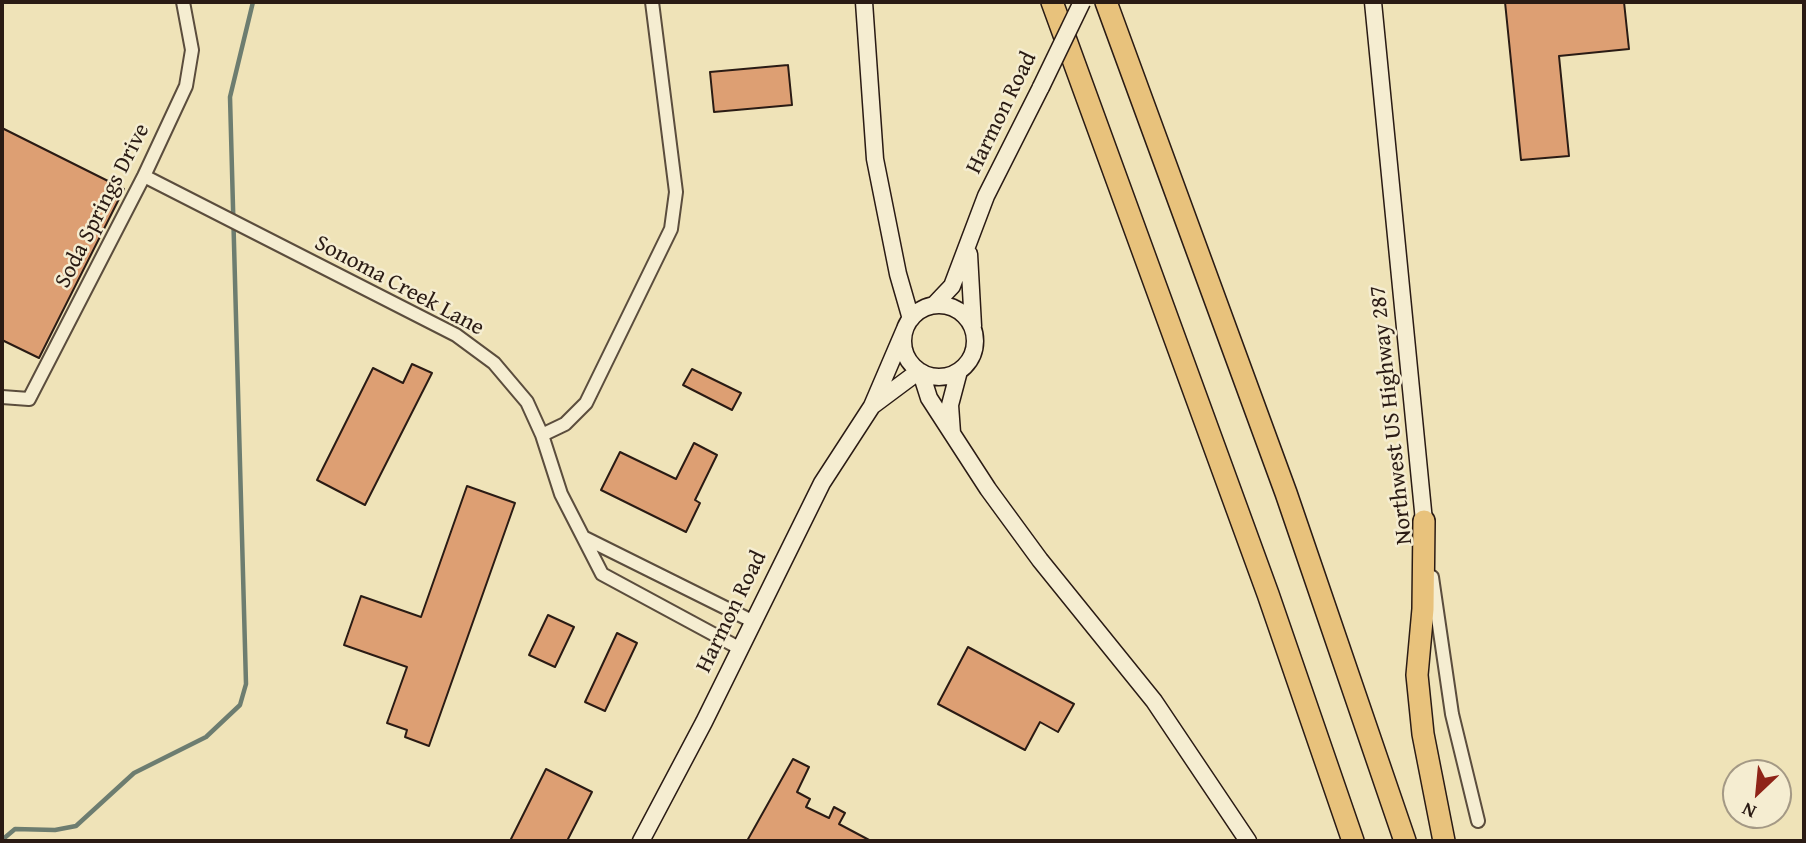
<!DOCTYPE html>
<style>
body{margin:0}
#map{position:relative;width:1806px;height:843px;overflow:hidden;background:#efe3b8;font-family:"Gentium Book Plus",serif}
canvas{display:block}
.frame{position:absolute;inset:0;border:4px solid #2a1b14;pointer-events:none}
.north{position:absolute;left:1722px;top:759px;width:70px;height:70px;box-sizing:border-box;background:#f5edd1;border:2px solid #a49985;border-radius:50%;rotate:206deg;font-size:19px;font-weight:700;line-height:28px;text-align:center;color:#2a1b14}
.north::after{content:'';display:block;margin:auto;width:24px;height:32px;background:#8f2418;clip-path:polygon(50% 0,100% 100%,50% 72%,0 100%)}
</style>
<div id="map">
<canvas width="1806" height="843"></canvas>
<div class="frame"></div>
<div class="north">N</div>
</div>
<script>
const ctx = document.querySelector('canvas').getContext('2d');
ctx.lineJoin = 'round';
function shape(rows) {
  const path = new Path2D();
  for (const r of rows) {
    if (r.length === 3) {
      path.moveTo(r[0] + r[2], r[1]);
      path.arc(r[0], r[1], r[2], 0, 2 * Math.PI);
      continue;
    }
    path.moveTo(r[0], r[1]);
    for (let i = 2; i < r.length; i += 2) path.lineTo(r[i], r[i + 1]);
  }
  return path;
}
function trace(path, color, width, dash) {
  ctx.strokeStyle = color;
  ctx.lineWidth = width;
  ctx.lineCap = dash ? 'butt' : 'round';
  ctx.setLineDash(dash || []);
  ctx.stroke(path);
}
function paint(path, color) {
  ctx.fillStyle = color;
  ctx.fill(path, 'evenodd');
}
function write(font, color, halo, rows, align = 'center') {
  ctx.font = font + ' "Gentium Book Plus",serif';
  ctx.lineWidth = 5;
  ctx.setLineDash([]);
  ctx.textBaseline = 'middle';
  ctx.strokeStyle = halo;
  ctx.fillStyle = color;
  for (const [text, x, y, turn = 0] of rows) {
    ctx.save();
    ctx.translate(x, y);
    ctx.rotate((+turn || 0) * Math.PI / 180);
    ctx.textAlign = isNaN(turn) ? turn : align;
    if (halo) ctx.strokeText(text, 0, 0);
    ctx.fillText(text, 0, 0);
    ctx.restore();
  }
}
trace(shape([
 [2,840,15,829,55,830,76,826,134,773,206,737,240,705,246,684,230,97,253,2]
]), '#6d7d70', 4.5);
const building = shape([
 [1505,2,1624,2,1629,49,1559,56,1569,156,1521,160,1505,2],
 [788,65,792,105,714,112,710,72,788,65],
 [2,128,124,189,39,358,2,340,2,128],
 [412,364,432,373,365,505,317,480,373,368,403,383,412,364],
 [692,369,741,393,732,410,683,385,692,369],
 [694,443,717,455,695,500,700,503,686,532,601,490,620,452,676,479,694,443],
 [467,486,515,503,429,746,405,737,407,730,387,723,407,667,344,645,361,596,421,617,467,486],
 [548,615,574,627,555,667,529,655,548,615],
 [617,633,637,643,605,711,585,702,617,633],
 [968,647,1074,704,1058,732,1040,722,1025,750,938,704,968,647],
 [793,759,809,767,797,792,810,799,806,807,829,818,834,807,845,813,839,824,871,841,747,841,793,759],
 [546,769,592,792,567,841,510,841,546,769]
]);
paint(building, '#dd9f73');
trace(building, '#2a1b14', 2);
const street = shape([
 [144,176,456,335,494,363,527,402,542,435,561,494,602,574,739,648],
 [2,397,29,399,144,176,186,86,192,50,183,2],
 [542,435,565,424,586,403,671,229,676,192,652,2],
 [585,538,752,621],
 [1432,577,1452,714,1478,821]
]);
const secondary = shape([
 [864,2,875,159,898,274,911,319],
 [1373,2,1424,521],
 [969,254,973,326],
 [934,305,952,286,986,196,1041,87],
 [939,341,36],
 [921,373,929,398,988,489,1040,560,1154,701,1248,841],
 [872,406,919,371],
 [952,433,950,405,959,371],
 [641,841,704,722,822,483,872,406,905,329]
]);
const highway = shape([
 [1052,2,1268,594,1353,841],
 [1106,2,1286,493,1405,841],
 [1424,521,1423,609,1417,675,1423,734,1444,841]
]);
trace(street, '#5b4d3d', 16);
trace(secondary, '#2a1b14', 19);
trace(highway, '#2a1b14', 24);
trace(street, '#f5edd1', 12);
trace(secondary, '#f5edd1', 16);
trace(highway, '#e8c27c', 21);
const secondaryBridge = shape([
 [1041,87,1082,2]
]);
trace(secondaryBridge, '#2a1b14', 19, []);
trace(secondaryBridge, '#f5edd1', 16);
write('23px', '#2a1b14', '#f5edd1', [
 ["Harmon Road",1002,113,-64],
 ["Soda Springs Drive",103,206,-63],
 ["Sonoma Creek Lane",399,286,28],
 ["Northwest US Highway 287",1392,415,-96],
 ["Harmon Road",732,612,-64]
]);
</script>
